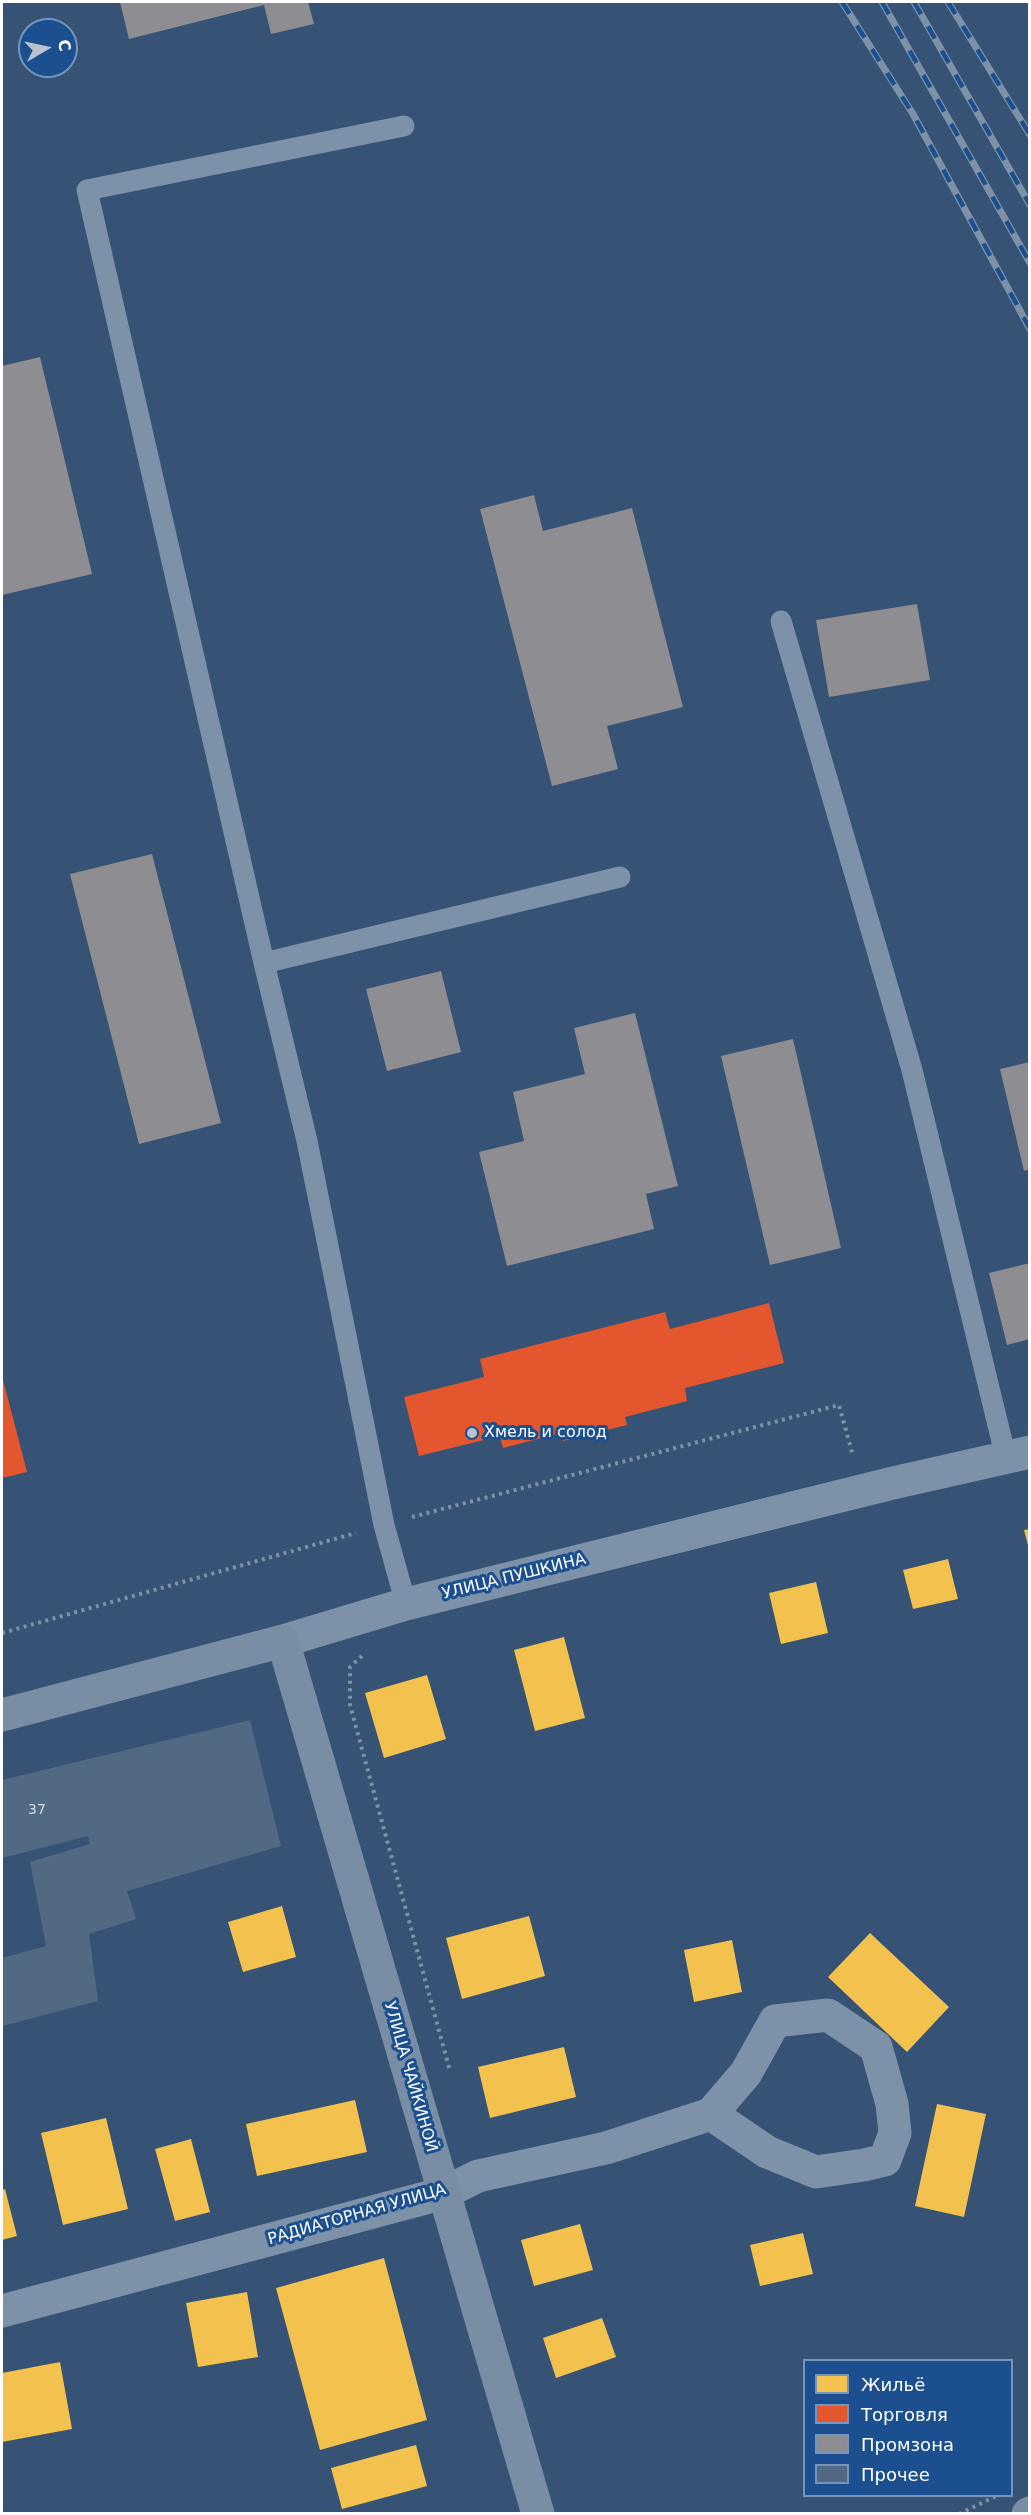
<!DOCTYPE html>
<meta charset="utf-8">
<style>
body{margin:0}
#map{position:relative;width:1031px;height:2515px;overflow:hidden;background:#365274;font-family:"DejaVu Sans",sans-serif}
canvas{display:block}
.frame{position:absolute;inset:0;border:3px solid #fff;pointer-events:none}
.legend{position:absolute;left:803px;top:2359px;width:210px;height:138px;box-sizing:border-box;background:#1b4f8f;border:2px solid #7695bc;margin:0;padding:8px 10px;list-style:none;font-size:18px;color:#fff}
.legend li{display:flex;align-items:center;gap:12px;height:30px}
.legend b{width:30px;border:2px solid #7695bc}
.north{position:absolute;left:18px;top:18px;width:60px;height:60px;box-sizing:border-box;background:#1b4f8f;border:2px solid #7695bc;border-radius:50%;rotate:81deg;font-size:16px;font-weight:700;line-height:24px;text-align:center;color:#fff}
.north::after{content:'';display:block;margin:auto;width:21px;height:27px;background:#b9c2ce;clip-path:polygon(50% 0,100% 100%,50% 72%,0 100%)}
</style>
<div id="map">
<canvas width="1031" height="2515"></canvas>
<div class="frame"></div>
<ul class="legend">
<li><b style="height:16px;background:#f2c14e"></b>Жильё</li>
<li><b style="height:16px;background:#e4572e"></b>Торговля</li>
<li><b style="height:16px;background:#8d8d92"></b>Промзона</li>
<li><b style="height:16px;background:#526984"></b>Прочее</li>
</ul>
<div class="north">С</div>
</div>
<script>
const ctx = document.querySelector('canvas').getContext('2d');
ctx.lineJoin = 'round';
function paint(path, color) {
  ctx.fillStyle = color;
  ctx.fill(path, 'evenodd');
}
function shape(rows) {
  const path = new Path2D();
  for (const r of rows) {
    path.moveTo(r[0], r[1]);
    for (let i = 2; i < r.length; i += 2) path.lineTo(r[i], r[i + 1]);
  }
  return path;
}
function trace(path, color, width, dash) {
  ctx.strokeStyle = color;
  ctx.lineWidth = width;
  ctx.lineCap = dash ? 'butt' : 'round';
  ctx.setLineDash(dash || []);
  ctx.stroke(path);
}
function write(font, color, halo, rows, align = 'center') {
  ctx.font = font + ' "DejaVu Sans",sans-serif';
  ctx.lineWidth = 6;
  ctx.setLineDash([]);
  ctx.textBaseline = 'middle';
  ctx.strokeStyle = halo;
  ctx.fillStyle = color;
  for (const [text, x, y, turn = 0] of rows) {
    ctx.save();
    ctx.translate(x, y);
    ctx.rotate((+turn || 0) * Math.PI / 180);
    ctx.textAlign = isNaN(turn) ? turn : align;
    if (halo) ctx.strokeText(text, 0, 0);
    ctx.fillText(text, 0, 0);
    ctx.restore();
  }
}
paint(shape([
 [1030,1529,1030,1549,1029,1549,1024,1530],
 [948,1559,958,1599,913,1609,903,1570],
 [816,1582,828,1633,781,1644,769,1593],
 [564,1637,585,1718,535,1731,514,1650],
 [427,1675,446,1739,384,1758,365,1693],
 [282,1906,296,1957,243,1972,228,1922],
 [529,1916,545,1976,462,1999,446,1938],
 [870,1933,949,2007,907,2052,828,1977],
 [732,1940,742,1992,694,2002,684,1950],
 [564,2047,576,2097,490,2118,478,2067],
 [355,2100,367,2152,257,2176,246,2124],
 [937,2104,986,2114,964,2217,915,2206],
 [106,2118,128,2209,63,2225,41,2133],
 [191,2139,210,2212,175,2221,155,2149],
 [5,2189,17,2236,2,2240,2,2190],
 [580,2224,593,2270,534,2286,521,2240],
 [803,2233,813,2274,760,2286,750,2245],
 [384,2258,427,2420,320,2450,276,2288],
 [247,2292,258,2357,198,2367,186,2303],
 [602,2318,616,2357,556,2378,543,2338],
 [60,2362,72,2429,2,2442,2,2373],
 [416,2445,427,2486,342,2509,331,2468]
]), '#f2c14e');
paint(shape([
 [769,1303,784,1363,685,1388,687,1401,625,1417,627,1425,563,1441,561,1433,503,1448,500,1436,419,1456,404,1397,484,1377,480,1359,665,1312,670,1329],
 [2,1376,27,1472,2,1478]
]), '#e4572e');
paint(shape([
 [120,2,308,2,314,24,271,34,264,5,129,39],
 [40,357,92,574,2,595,2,366],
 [534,495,543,531,632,508,683,707,607,726,618,769,552,786,480,509],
 [917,604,930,680,829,697,816,620],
 [152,854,221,1123,139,1144,70,874],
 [441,971,461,1052,387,1071,366,989],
 [635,1013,678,1186,646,1194,654,1229,507,1266,479,1152,524,1141,513,1092,585,1074,574,1028],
 [793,1039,841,1248,770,1265,721,1056],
 [1030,1062,1030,1169,1024,1171,1000,1069],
 [1030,1263,1030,1339,1007,1345,989,1273]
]), '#8d8d92');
paint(shape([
 [250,1720,281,1846,127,1891,136,1919,89,1934,98,2001,2,2026,2,1958,46,1946,30,1862,90,1844,88,1836,2,1858,2,1780]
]), '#526984');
trace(shape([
 [412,1517,839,1405,853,1456],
 [2,1633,356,1533],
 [362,1656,350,1667,350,1705,450,2071],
 [959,2514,996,2496]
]), '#7d92a8', 4, [3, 4.5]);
trace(shape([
 [404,126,87,190,264,963,307,1141,384,1525,406,1604],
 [781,621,912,1070,1006,1458],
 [264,963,620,877]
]), '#7d92a8', 21);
trace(shape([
 [283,1641,406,1604,893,1483,1030,1452],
 [2,2311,444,2193,478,2176,606,2148,711,2114,746,2073,775,2021,828,2015,876,2047,892,2104,895,2133,885,2160,864,2165,816,2172,767,2152,711,2114]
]), '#7d92a8', 33);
trace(shape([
 [2,1715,283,1641,538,2514],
 [1028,2514,1030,2513]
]), '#798da4', 33);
const rail = shape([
 [842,2,913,114,1030,329],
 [882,2,1030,263],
 [914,2,1030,205],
 [948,2,1030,135]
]);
trace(rail, '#7e92a7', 7);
trace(rail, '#1b4f8f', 4.5, [14]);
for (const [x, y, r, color] of [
 [472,1433,6,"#b9c2ce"]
]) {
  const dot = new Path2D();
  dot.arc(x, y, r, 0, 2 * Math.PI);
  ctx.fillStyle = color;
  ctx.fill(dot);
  trace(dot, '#1b4f8f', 2);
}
write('14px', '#d4dae0', null, [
 ["37",37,1810]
]);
write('16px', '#fff', '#1b4f8f', [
 ["Хмель и солод",484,1433]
], 'left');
write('16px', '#fff', '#1b4f8f', [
 ["УЛИЦА ПУШКИНА",514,1577,-14],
 ["УЛИЦА ЧАЙКИНОЙ",410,2077,74],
 ["РАДИАТОРНАЯ УЛИЦА",357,2215,-16]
]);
</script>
